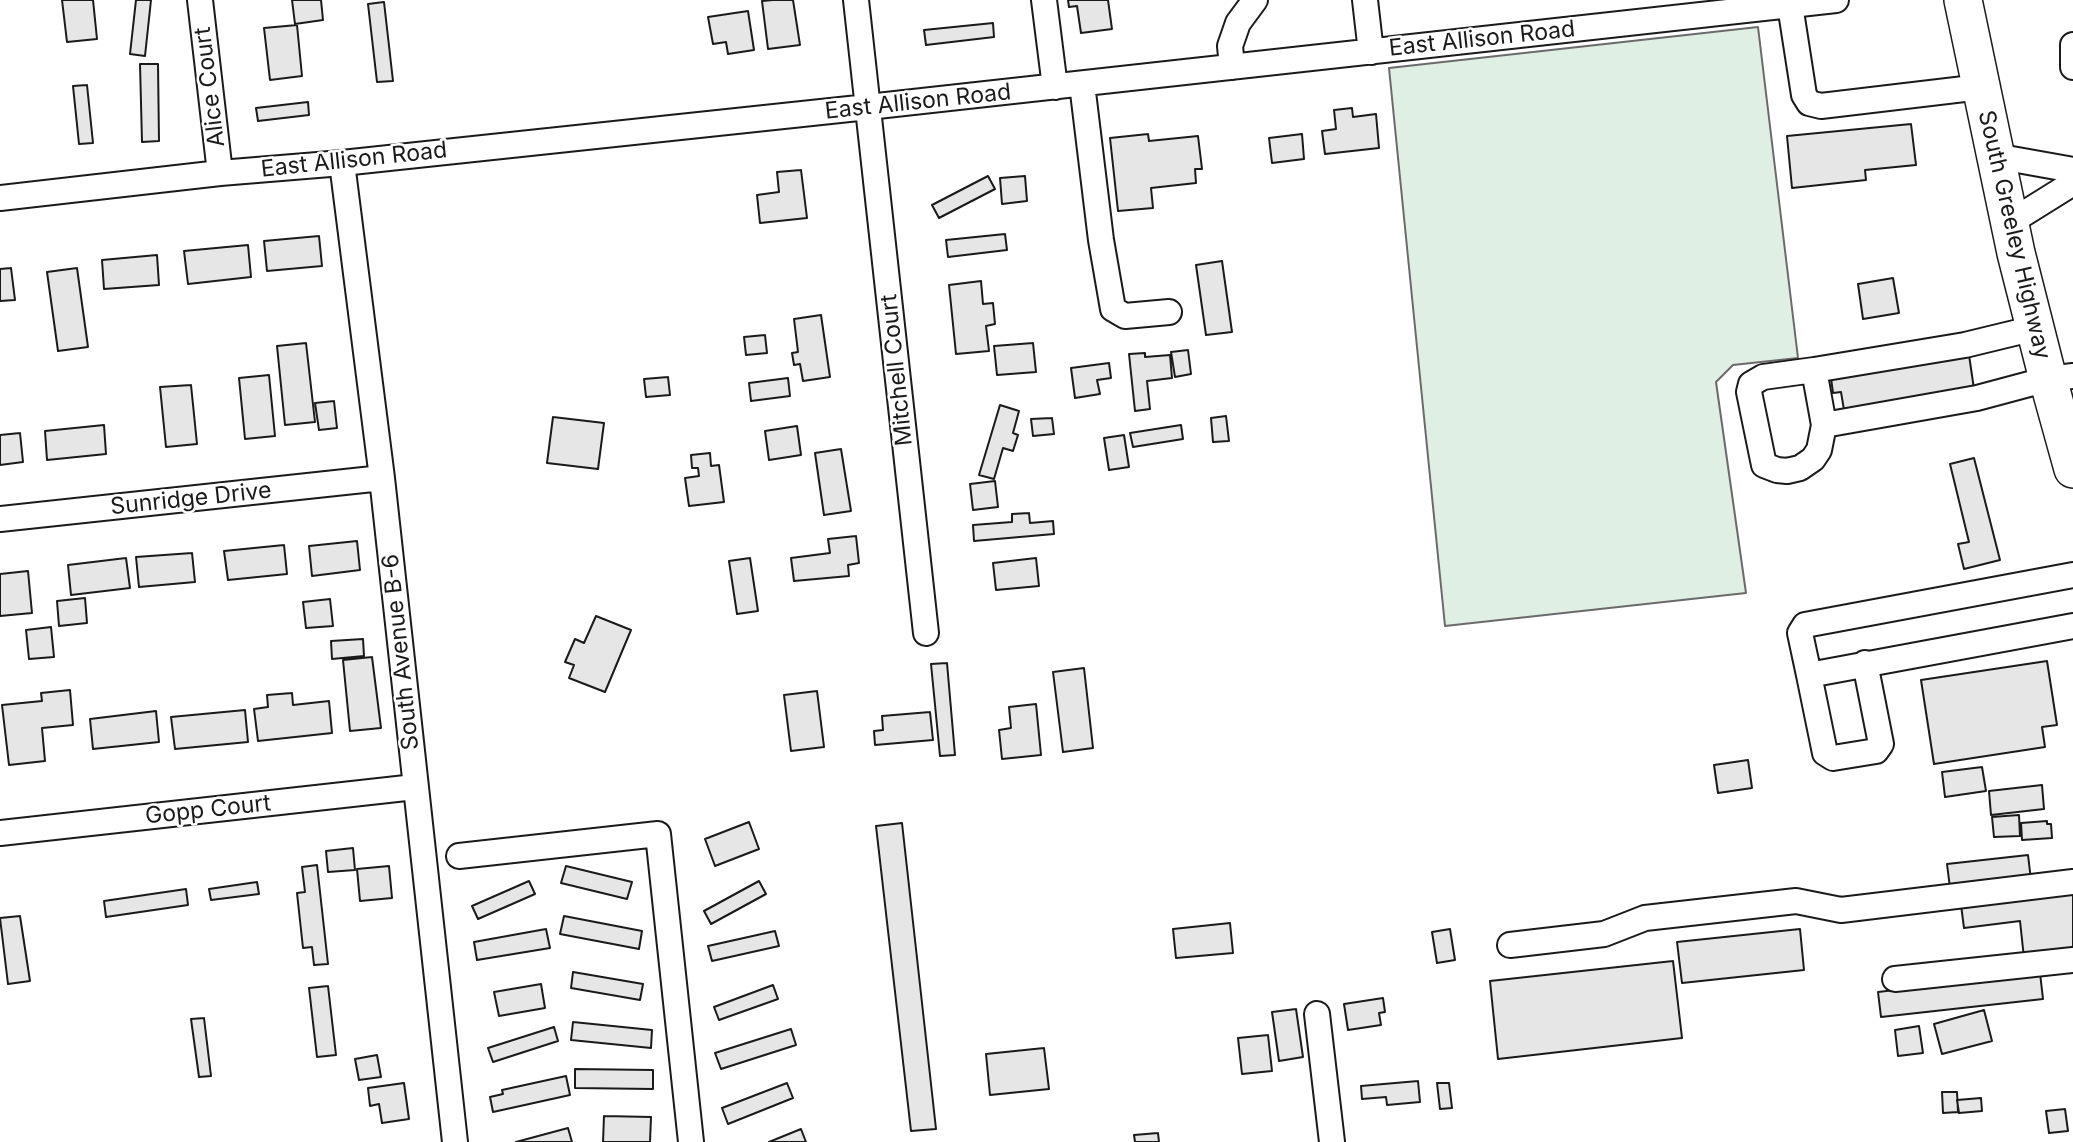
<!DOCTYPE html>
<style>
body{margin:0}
canvas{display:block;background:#fff}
</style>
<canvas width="2073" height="1142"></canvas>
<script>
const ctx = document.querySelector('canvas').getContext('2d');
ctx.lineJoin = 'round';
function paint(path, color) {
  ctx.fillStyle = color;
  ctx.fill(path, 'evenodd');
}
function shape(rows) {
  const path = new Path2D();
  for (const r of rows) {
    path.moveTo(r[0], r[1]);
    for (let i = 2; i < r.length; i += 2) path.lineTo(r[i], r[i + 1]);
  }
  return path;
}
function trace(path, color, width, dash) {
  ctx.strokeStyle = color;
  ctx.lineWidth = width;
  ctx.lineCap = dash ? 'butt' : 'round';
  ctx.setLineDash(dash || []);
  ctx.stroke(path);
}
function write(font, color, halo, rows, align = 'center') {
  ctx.font = font + ' Inter,sans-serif';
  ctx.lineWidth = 5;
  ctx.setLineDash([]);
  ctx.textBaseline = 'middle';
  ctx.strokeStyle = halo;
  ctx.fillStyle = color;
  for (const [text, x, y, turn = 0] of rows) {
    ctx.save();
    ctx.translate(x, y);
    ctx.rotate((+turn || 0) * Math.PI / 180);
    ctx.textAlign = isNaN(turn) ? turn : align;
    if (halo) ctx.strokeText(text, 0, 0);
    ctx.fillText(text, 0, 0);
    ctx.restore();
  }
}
const green = shape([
 [1758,27,1798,358,1733,365,1716,382,1746,593,1445,626,1389,68,1758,27]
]);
paint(green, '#e0efe3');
trace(green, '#6a6a6a', 2);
const building = shape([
 [62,0,93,0,97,39,67,42,62,0],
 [136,0,151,0,145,56,130,54,136,0],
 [292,0,321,0,323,20,295,24,292,0],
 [773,0,793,0,800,45,768,49,762,1,773,0],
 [1068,0,1108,0,1112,29,1081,33,1077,6,1069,7,1068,0],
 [384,2,393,81,377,82,368,4,384,2],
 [748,11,754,50,728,54,726,42,713,44,708,17,748,11],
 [993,23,994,37,926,45,924,30,993,23],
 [297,25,302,76,270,80,264,28,297,25],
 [140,64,158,64,159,141,142,142,140,64],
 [87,85,93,143,79,144,73,86,87,85],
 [308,102,309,115,258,121,256,108,308,102],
 [1352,108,1353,117,1376,114,1379,148,1325,154,1322,131,1336,129,1334,110,1352,108],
 [1911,124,1916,165,1865,170,1866,180,1792,188,1787,136,1911,124],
 [1148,134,1149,141,1198,136,1202,169,1195,169,1196,183,1151,188,1153,208,1118,211,1110,138,1148,134],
 [1302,134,1304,159,1272,163,1269,138,1302,134],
 [801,170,807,218,760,223,757,195,779,192,777,172,801,170],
 [988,176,995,189,939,218,932,205,988,176],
 [1025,176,1027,201,1002,204,1000,178,1025,176],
 [1005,234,1007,250,948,257,946,240,1005,234],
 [319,236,322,266,267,271,264,241,319,236],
 [248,245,251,277,188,284,184,251,248,245],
 [157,255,159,285,104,289,102,260,157,255],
 [1222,261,1232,332,1206,335,1196,265,1222,261],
 [11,268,15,300,0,301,0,269,11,268],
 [77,268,88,347,58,351,47,272,77,268],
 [1893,278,1899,313,1863,319,1858,284,1893,278],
 [981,281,983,304,993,303,995,324,986,326,989,351,956,354,949,285,981,281],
 [821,315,830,377,803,381,800,364,794,365,792,353,798,352,794,319,821,315],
 [765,335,767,353,746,355,744,337,765,335],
 [306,343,315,422,285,425,277,346,306,343],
 [1033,343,1036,372,997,375,994,346,1033,343],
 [1188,350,1191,374,1175,377,1171,352,1188,350],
 [1145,353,1145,357,1170,355,1172,378,1147,381,1150,409,1135,411,1129,354,1145,353],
 [1969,355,1974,389,1844,410,1841,392,1833,393,1831,378,1969,355],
 [1109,363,1111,378,1097,380,1100,394,1075,398,1071,368,1109,363],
 [269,375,275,436,245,439,239,378,269,375],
 [668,377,670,395,646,397,644,379,668,377],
 [788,378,790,396,751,401,749,383,788,378],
 [191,385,197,444,166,447,160,387,191,385],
 [334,401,337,428,319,430,315,403,334,401],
 [1000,405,1019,411,1013,433,1018,435,1013,451,1003,448,994,479,979,475,1000,405],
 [1226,416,1229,441,1213,442,1211,418,1226,416],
 [553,417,604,423,598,469,547,463,553,417],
 [1052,418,1054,434,1033,436,1031,419,1052,418],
 [104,425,106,454,47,460,45,431,104,425],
 [1181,425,1183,439,1133,447,1130,433,1181,425],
 [797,426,801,455,769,460,765,431,797,426],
 [20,433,23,462,0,465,0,435,20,433],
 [1124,435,1129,467,1109,470,1104,438,1124,435],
 [841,449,851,511,824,515,815,453,841,449],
 [710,453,711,466,719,465,724,502,689,506,685,478,699,476,698,468,692,468,691,455,710,453],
 [1974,458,2000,560,1964,569,1958,544,1969,542,1950,464,1974,458],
 [995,481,998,507,973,510,970,484,995,481],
 [1029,513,1030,523,1053,521,1054,534,974,541,973,525,1012,522,1012,514,1029,513],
 [856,536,859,563,848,565,849,576,794,581,791,558,830,553,828,539,856,536],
 [357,541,360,570,312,576,309,546,357,541],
 [284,545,287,574,228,580,224,551,284,545],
 [192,553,195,582,139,587,136,557,192,553],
 [126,558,130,588,71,595,68,565,126,558],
 [750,558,758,611,737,614,729,561,750,558],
 [1036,558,1039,586,996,590,993,563,1036,558],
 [28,571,32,613,0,616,0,574,28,571],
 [85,598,87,623,59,626,57,601,85,598],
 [330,599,333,626,306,628,303,602,330,599],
 [596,616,631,630,605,692,569,678,574,665,565,662,575,639,584,643,596,616],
 [51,627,54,657,29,659,26,630,51,627],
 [363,639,364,656,332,659,331,641,363,639],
 [372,657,381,728,350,731,343,660,372,657],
 [2047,661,2057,725,2042,727,2045,747,1934,764,1921,680,2047,661],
 [947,663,955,755,940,756,931,664,947,663],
 [1084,668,1093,748,1063,752,1053,672,1084,668],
 [70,690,73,725,42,728,45,761,9,765,2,705,42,701,41,693,70,690],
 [817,691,824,747,791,751,784,695,817,691],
 [292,693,293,705,329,701,332,733,258,741,254,709,268,707,267,695,292,693],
 [1036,704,1041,755,1002,759,999,730,1011,728,1009,707,1036,704],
 [245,710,248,742,175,749,171,717,245,710],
 [156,711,159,742,93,749,90,719,156,711],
 [930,712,933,740,875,745,874,731,883,730,882,716,930,712],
 [1748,760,1752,788,1718,793,1714,765,1748,760],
 [1982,767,1986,791,1945,797,1942,772,1982,767],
 [2042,785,2044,809,1991,815,1989,791,2042,785],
 [2019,815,2020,836,1994,837,1992,817,2019,815],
 [2047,821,2047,824,2051,824,2052,838,2022,840,2021,823,2047,821],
 [749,822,759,849,715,866,705,839,749,822],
 [902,823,936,1129,911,1131,876,826,902,823],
 [353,848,355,870,328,872,326,851,353,848],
 [2028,855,2031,880,1950,888,1947,864,2028,855],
 [317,865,328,964,314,965,312,947,303,948,297,893,305,892,302,867,317,865],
 [389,866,392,898,360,901,357,869,389,866],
 [566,866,632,882,627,899,561,883,566,866],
 [529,881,535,894,478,919,472,906,529,881],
 [759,881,766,894,711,924,704,911,759,881],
 [257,882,259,894,211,900,209,889,257,882],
 [186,889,188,905,106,917,104,901,186,889],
 [2073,892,2073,952,2024,958,2020,921,1964,928,1961,905,2073,892],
 [20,916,30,981,8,984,0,918,20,916],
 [564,916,642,931,639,949,560,934,564,916],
 [1230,923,1233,953,1176,958,1173,929,1230,923],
 [546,929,550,948,477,960,474,942,546,929],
 [1450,929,1455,960,1437,963,1432,932,1450,929],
 [1800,929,1804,970,1682,983,1677,942,1800,929],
 [775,931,779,946,712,961,708,946,775,931],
 [1673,961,1682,1038,1498,1059,1490,981,1673,961],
 [573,972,643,984,640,1000,571,988,573,972],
 [2040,973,2043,999,1881,1017,1878,992,2040,973],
 [541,984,545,1008,499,1016,494,992,541,984],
 [773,985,778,999,719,1020,714,1007,773,985],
 [328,986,336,1055,317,1057,309,988,328,986],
 [1383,998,1385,1012,1379,1013,1381,1025,1348,1030,1344,1004,1383,998],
 [1296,1009,1303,1057,1279,1061,1272,1012,1296,1009],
 [1984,1010,1992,1041,1942,1054,1934,1024,1984,1010],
 [204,1018,211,1076,199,1077,191,1019,204,1018],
 [573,1022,652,1030,651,1048,571,1040,573,1022],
 [1919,1026,1923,1053,1898,1056,1895,1030,1919,1026],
 [554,1027,558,1041,493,1062,488,1048,554,1027],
 [791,1029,796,1045,721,1069,715,1053,791,1029],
 [1268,1035,1272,1071,1242,1074,1238,1038,1268,1035],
 [1044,1048,1049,1089,990,1095,986,1054,1044,1048],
 [377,1055,381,1077,359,1080,355,1059,377,1055],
 [575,1069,653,1070,653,1089,575,1088,575,1069],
 [566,1076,570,1095,493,1112,490,1097,503,1094,502,1090,566,1076],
 [1418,1081,1420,1102,1387,1105,1386,1097,1362,1099,1361,1086,1418,1081],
 [404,1083,409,1119,382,1123,379,1104,370,1106,368,1088,404,1083],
 [787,1083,793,1098,728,1124,722,1108,787,1083],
 [1437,1083,1449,1083,1452,1108,1440,1109,1437,1083],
 [1942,1092,1957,1092,1958,1112,1943,1113,1942,1092],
 [1981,1098,1982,1111,1959,1113,1957,1100,1981,1098],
 [2065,1109,2068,1131,2049,1133,2046,1111,2065,1109],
 [604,1116,651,1117,650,1142,603,1142,604,1116],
 [568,1128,572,1142,516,1142,568,1128],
 [801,1129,806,1142,769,1142,801,1129],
 [1158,1133,1159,1142,1135,1142,1134,1135,1158,1133]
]);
paint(building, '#e6e6e6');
trace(building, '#1a1a1a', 2);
const minor = shape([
 [200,0,220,173],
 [856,0,926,633],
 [1044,0,1055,87],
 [1365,0,1371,52],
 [1790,5,1804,95,1809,103,1821,106,1981,87],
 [2073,45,2073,67],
 [1232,67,1230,46,1238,23,1255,0],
 [1082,84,1101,240,1113,309,1125,316,1169,312],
 [1995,156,2073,170],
 [342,163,382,478,455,1142],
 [0,198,220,173,342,163,868,107,1836,0],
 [2009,223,2073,183],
 [2035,328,1965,345,1814,370,1824,425,1977,398,2048,379,2073,376],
 [1814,370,1763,377,1751,384,1749,392,1764,465,1777,470,1787,471,1800,468,1813,459,1819,450,1824,425],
 [0,519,382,478],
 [2073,575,1805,625,1800,633,1809,675,2073,626],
 [1809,675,1825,753,1833,758,1876,751,1881,744,1865,663],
 [0,833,415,787],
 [459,856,658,834,691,1142],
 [1510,945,1604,934,1645,918,1796,901,1841,910,2073,882],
 [1895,979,2073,960],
 [1317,1014,1332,1142]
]);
const highway = shape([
 [1963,0,2016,253,2048,379,2073,469]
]);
trace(minor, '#1a1a1a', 28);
trace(highway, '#1a1a1a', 40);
trace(minor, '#fff', 24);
trace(highway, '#fff', 37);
write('23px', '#1a1a1a', '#fff', [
 ["East Allison Road",1482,39,-6],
 ["Alice Court",210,87,-97],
 ["East Allison Road",918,102,-6],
 ["East Allison Road",354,160,-6],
 ["South Greeley Highway",2014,235,77],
 ["Mitchell Court",897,370,-96],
 ["Sunridge Drive",191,499,-6],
 ["South Avenue B-6",401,652,-96],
 ["Gopp Court",208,810,-6]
]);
</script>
